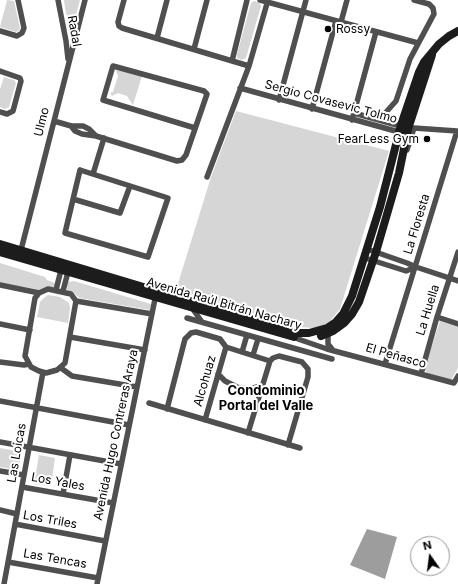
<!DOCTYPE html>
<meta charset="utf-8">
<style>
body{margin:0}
#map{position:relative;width:458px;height:584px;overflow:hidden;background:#fff;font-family:Inter,sans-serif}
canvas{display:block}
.north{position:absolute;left:410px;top:536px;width:40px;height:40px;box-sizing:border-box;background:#fff;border:1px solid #999;border-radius:50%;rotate:346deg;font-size:11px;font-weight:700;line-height:16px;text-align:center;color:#000}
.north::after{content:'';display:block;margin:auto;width:14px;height:18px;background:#000;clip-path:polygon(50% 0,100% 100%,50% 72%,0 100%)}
</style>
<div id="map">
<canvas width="458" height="584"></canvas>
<div class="north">N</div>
</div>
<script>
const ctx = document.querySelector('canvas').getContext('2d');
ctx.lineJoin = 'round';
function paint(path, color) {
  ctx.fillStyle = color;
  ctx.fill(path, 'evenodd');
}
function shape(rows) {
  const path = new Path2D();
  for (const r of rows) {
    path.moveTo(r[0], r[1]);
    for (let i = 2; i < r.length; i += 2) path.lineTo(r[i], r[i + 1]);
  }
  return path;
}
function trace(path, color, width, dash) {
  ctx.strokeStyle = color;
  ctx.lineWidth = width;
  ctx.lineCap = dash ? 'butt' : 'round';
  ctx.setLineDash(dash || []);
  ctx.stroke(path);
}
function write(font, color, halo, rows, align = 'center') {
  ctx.font = font + ' Inter,sans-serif';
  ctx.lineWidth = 4;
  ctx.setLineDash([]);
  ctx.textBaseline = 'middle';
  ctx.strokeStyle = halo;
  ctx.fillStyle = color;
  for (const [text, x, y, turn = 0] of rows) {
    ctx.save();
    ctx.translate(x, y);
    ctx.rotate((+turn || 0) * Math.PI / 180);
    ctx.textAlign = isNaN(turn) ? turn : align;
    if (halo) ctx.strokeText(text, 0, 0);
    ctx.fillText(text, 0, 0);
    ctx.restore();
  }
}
paint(shape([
 [7,0,14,1,20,28,19,31,16,32,0,27],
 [64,0,80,0,71,34,65,8],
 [254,1,259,2,261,6,246,58,242,60,237,58,237,54,251,3],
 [119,70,142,76,133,105,132,104,127,96,118,93,112,96,110,93,113,92,118,76,116,71],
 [4,77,14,80,16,83,9,107,5,109,0,107,0,89],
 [236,111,389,151,340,309,331,320,323,326,314,328,300,327,176,290,211,177],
 [0,263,45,277,47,280,55,283,54,287,48,287,38,291,0,283],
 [74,281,151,304,150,310,79,298,73,292,67,290,68,282],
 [48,295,60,297,69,303,70,308,68,323,37,317,40,302,44,298],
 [440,321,458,327,458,368,451,380,428,374,424,369],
 [0,448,22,452,18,470,0,467],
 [39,455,55,458,51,486,34,484]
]), '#d6d6d6');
paint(shape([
 [367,529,397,537,385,579,350,565]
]), '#9d9d9d');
trace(shape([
 [58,0,66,41,68,59],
 [124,0,118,22,119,26,122,28,249,66],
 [260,0,418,43],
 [341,22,347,0],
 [0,31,17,36,22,33,24,28,18,0],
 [157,38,167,0],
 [194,49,207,0],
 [232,61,247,0],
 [0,71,20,78,21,81,13,111,7,114,0,112],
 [240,88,399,132,402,131],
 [279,100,306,0],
 [312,109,336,21],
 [354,113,404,127],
 [380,119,396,101,410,59,434,14,433,8,429,4,414,0],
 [352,120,376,32],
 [54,121,71,126,83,126,89,129,96,136],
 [71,126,75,131,82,134,96,136,177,161,182,160,186,155,207,94,204,91,113,66,103,100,195,128],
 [80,170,168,198,148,257,65,233,80,170],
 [93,174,104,138],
 [207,177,249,66,268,0],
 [73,199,120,213,130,186],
 [367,249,407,263,416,267,458,281],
 [21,250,85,0],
 [365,258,406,271,416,267],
 [0,285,39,293],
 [48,289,71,294,76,301,65,363,57,370,46,373,39,371,31,367,25,356,35,298,39,293,48,289],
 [56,290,61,270],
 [63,291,68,272,67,268],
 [76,301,152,314],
 [192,308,202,322],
 [437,317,458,324],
 [187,318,332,359],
 [0,324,30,330],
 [328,333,328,344,332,349],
 [70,337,145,350],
 [298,339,327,349,454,383,458,376],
 [242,352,247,335],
 [253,355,258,339],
 [270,361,273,358,279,356,302,362,308,369,308,377,288,445],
 [0,362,24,365,29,364],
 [385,364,457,131,414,128,407,150],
 [61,368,72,376,137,387],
 [218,374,225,381,239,388,249,389,261,386],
 [421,374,437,317,458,252],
 [0,401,129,425],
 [149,403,300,448],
 [167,409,185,339,191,333,196,332,220,339,226,347,270,361],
 [205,420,226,347],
 [248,433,270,361],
 [0,442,121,464],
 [0,471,24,475],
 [22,487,113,503],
 [63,494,70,455],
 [0,510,17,514],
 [15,524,105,541],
 [8,562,98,578],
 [4,584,43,372],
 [97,584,156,294]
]), '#4f4f4f', 5.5);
trace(shape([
 [0,244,297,333,309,333,327,328,336,322,343,314,352,296,380,207,401,125,419,72,424,62,439,44,449,36,458,31],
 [0,252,294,337],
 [321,336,333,331,344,323,352,314,359,302,376,252,399,173,408,129,432,55]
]), '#1c1c1c', 8);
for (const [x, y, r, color] of [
 [328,29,4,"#000"],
 [427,139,4,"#000"]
]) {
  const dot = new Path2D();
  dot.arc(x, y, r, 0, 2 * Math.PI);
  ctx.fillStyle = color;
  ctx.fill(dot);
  trace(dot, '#fff', 1.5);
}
write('12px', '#000', '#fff', [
 ["Rossy",336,29],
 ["FearLess Gym",419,139,"right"]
], 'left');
write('12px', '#000', '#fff', [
 ["Radal",74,31,80],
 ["Sergio Covasevic Tolmo",331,102,15],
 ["Ulmo",42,122,-76],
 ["La Floresta",417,224,-73],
 ["Avenida Raúl Bitrán Nachary",224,304,16],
 ["La Huella",428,310,-73],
 ["El Peñasco",396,356,16],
 ["Alcohuaz",205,381,-74],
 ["Avenida Hugo Contreras Araya",116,435,-78],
 ["Las Loicas",17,453,-80],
 ["Los Yales",58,482,10],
 ["Los Triles",50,520,10],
 ["Las Tencas",55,559,10]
]);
write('bold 13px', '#000', '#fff', [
 ["Condominio",266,391],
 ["Portal del Valle",266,406]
]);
</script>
